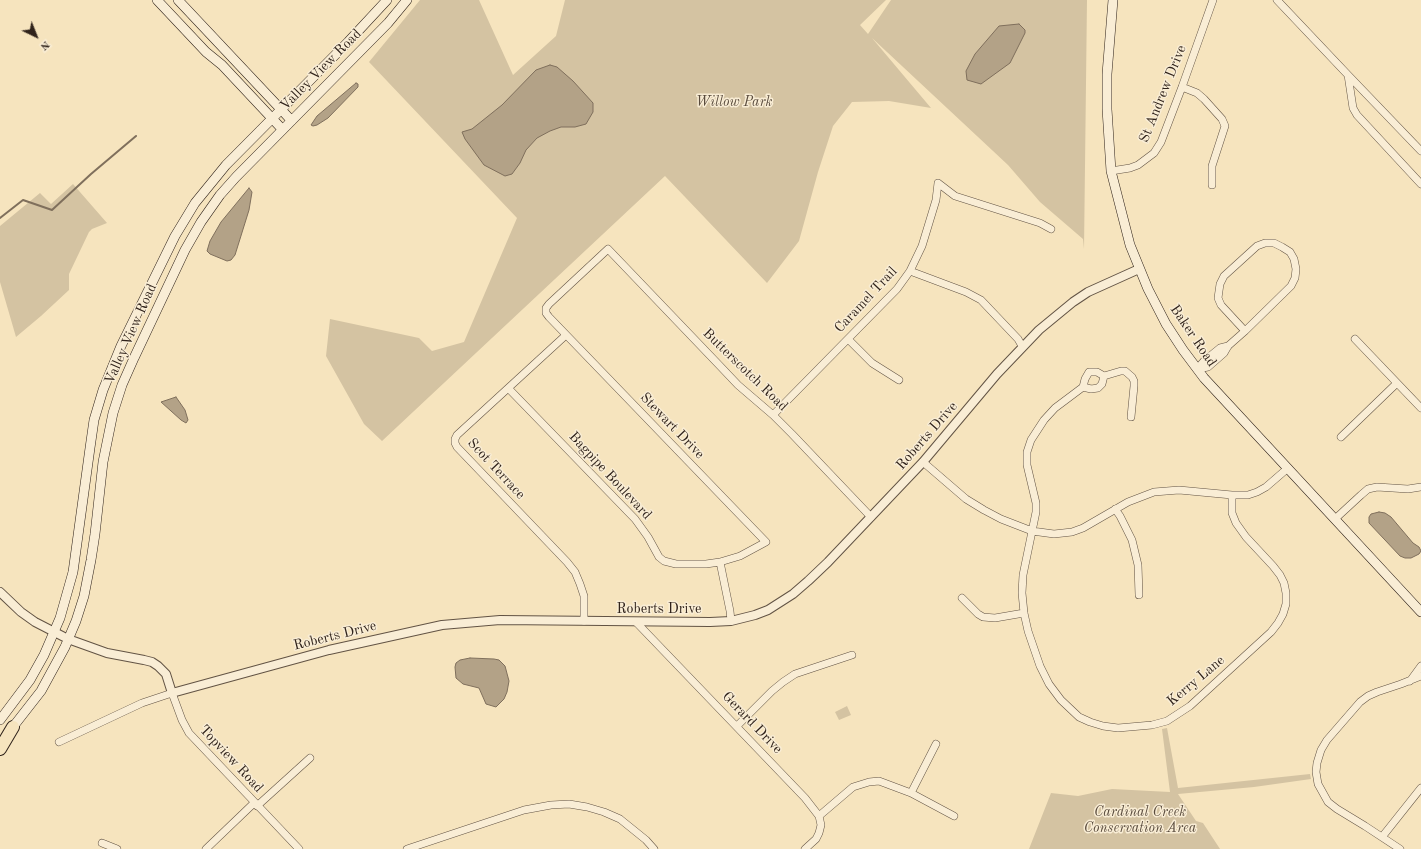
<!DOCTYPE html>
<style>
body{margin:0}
#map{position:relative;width:1421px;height:849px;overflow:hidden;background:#f6e4be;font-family:"Old Standard TT",serif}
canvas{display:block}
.north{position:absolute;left:16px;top:16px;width:40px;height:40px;-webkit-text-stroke:3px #f9edd5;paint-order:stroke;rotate:137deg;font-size:11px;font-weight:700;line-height:16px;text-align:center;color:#30231b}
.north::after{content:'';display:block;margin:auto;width:14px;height:18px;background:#30231b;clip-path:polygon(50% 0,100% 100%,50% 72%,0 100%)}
</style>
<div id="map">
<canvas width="1421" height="849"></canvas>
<div class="north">N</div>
</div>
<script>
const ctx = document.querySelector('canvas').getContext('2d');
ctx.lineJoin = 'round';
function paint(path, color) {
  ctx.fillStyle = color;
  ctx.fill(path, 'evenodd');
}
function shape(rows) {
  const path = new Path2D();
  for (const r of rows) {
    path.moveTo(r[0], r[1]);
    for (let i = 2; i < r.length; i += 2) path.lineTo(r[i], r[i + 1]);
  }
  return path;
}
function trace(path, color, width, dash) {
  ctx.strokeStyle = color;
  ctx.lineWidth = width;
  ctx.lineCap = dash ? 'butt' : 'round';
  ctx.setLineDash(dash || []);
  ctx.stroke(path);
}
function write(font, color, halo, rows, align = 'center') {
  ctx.font = font + ' "Old Standard TT",serif';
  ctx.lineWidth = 3;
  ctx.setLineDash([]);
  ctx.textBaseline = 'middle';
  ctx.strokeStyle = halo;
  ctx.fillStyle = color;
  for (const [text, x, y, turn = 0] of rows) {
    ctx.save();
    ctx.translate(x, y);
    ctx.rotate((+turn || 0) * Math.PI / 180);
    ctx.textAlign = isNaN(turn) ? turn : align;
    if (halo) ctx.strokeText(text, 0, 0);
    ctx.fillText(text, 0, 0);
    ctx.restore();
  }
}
paint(shape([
 [420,0,479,0,513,75,556,36,565,0,886,0,860,25,868,34,891,0,1087,0,1084,249,1083,239,1040,202,1008,165,872,38,931,108,889,101,852,102,833,126,818,172,799,241,767,283,665,176,382,441,364,424,326,356,330,319,419,338,432,351,464,342,517,218,369,62],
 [73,184,107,223,92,229,89,232,69,274,69,290,41,316,16,337,0,282,0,226,40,193,51,204],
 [847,706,851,715,839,720,835,712],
 [1167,728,1178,788,1310,774,1311,779,1254,787,1178,794,1196,821,1203,823,1220,849,1029,849,1051,793,1078,796,1112,789,1170,792,1162,729]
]), '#d4c3a2');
const water = shape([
 [1019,24,1025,30,1025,33,1010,63,981,84,967,80,966,71,975,54,999,26,1019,24],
 [550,65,557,67,573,81,593,103,593,112,586,124,575,127,561,127,550,131,537,138,526,150,520,163,512,174,505,176,484,165,465,139,462,132,472,129,502,105,536,70,550,65],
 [356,83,358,84,358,87,328,118,317,125,313,126,311,125,317,116,356,83],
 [249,188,252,192,249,210,235,255,231,260,227,261,210,254,207,251,210,241,221,222,249,188],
 [176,397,185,410,188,420,186,423,181,420,161,402,176,397],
 [1379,512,1385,513,1391,517,1413,543,1419,547,1421,551,1419,554,1411,558,1405,558,1400,556,1369,523,1369,517,1371,514,1379,512],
 [470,658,494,659,499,660,505,666,509,681,507,692,504,699,496,707,486,704,479,688,463,684,456,678,455,667,456,663,460,660,470,658]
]);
paint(water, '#b3a287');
trace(water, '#7f6f5c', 1);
trace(shape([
 [0,218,23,200,52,210,91,174,136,136]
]), '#7f6f5c', 2);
const minor = shape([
 [1277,0,1348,75,1353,108,1357,115,1421,184],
 [1348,75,1421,151],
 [1182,87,1197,93,1204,99,1222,119,1225,126,1212,166,1212,185],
 [1111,171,1130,168,1138,165,1154,153,1161,142,1182,87,1213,0],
 [910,271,966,292,981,300,1018,339,1022,346],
 [566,335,457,435,455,439,455,443,457,447,567,562,575,572,580,584,584,596,584,621],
 [848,339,872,363,899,380],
 [1355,339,1421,408],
 [1197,369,1208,367,1224,353,1228,346,1245,331,1291,286,1295,278,1296,269,1294,259,1290,252,1282,247,1274,243,1265,243,1257,246,1224,276,1220,284,1218,298,1221,305,1245,331],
 [1197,369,1204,361,1220,348,1228,346],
 [1083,387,1091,389,1098,388,1102,384,1104,376],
 [509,389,635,519,648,537,659,557,664,561,676,564,706,564,720,562,740,556,766,542,549,317,546,313,546,308,549,304,608,249,720,366,738,385,773,415,792,434,871,517],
 [773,415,897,289,910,271,922,246,936,200,938,183,955,196,1040,223,1051,229],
 [1131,417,1134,386,1134,381,1132,377,1125,371,1121,371,1104,376,1097,372,1089,372,1085,379,1083,387,1055,408,1044,420,1031,440,1027,452,1027,465,1036,503,1036,512,1023,575,1022,593,1024,613,1028,631,1040,666,1049,684,1061,700,1079,717,1090,722,1103,726,1118,728,1152,725,1167,721,1190,706,1271,632,1278,623,1283,614,1286,604,1286,593,1284,583,1280,575,1273,566,1246,537,1236,523,1232,513,1232,495],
 [1341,437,1397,383],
 [923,462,966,499,984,510,1001,519,1032,531,1054,534,1072,532,1083,528,1128,502,1154,492,1179,490,1232,495,1248,495,1257,492,1266,487,1288,468],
 [1115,509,1120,516,1132,540,1138,565,1139,595],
 [1335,519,1361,495,1368,489,1377,487,1408,489,1421,487],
 [720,562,730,611,731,621],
 [962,598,978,614,983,617,995,618,1024,613],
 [636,622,805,798,819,816,821,825,819,833,816,839,805,849],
 [1410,681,1421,666],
 [737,726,772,691,783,682,795,674,852,655],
 [59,742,142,703,172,693,182,720,189,733,299,849],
 [911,793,936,744],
 [257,806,310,758],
 [819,816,853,787,869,782,879,781,911,793,954,816],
 [1382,837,1421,788],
 [102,843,117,849],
 [206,849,254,803],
 [407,849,524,810,551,805,569,804,587,807,604,812,620,819,646,840,654,849],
 [1400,849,1365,826,1337,809,1328,802,1318,784,1316,772,1317,763,1321,750,1327,740,1360,702,1368,696,1377,692,1401,684,1421,676]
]);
const tertiary = shape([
 [0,592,21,612,35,622,68,639,107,653,144,660,152,662,158,666,166,674,172,693,329,650,442,625,500,620,710,622,731,621,755,615,768,610,793,594,808,581,828,562,923,462,997,374,1039,330,1073,302,1088,292,1139,269]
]);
const secondary = shape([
 [157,0,206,52,222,65,282,129],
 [178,0,291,120],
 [1113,0,1107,74,1107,109,1111,171,1130,245,1148,289,1166,324,1183,350,1204,378,1421,612],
 [0,720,30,680,44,655,60,618,73,572,90,448,94,420,103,390,121,346,175,236,195,203,226,165,348,42,387,0],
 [9,732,41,691,65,647,76,621,84,596,91,560,95,534,103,462,113,413,122,385,134,358,185,250,201,222,220,195,236,177,388,23,407,0]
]);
const motorway = shape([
 [0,749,13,727]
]);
trace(minor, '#625344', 8);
trace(tertiary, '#625344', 10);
trace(secondary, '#30231b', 10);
trace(motorway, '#30231b', 14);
trace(minor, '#f9edd5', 7);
trace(tertiary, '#f9edd5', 8);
trace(secondary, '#f9edd5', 9);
trace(motorway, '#f6e4be', 12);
write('14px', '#30231b', '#f9edd5', [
 ["Valley View Road",321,70,-45],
 ["St Andrew Drive",1163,94,-68],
 ["Caramel Trail",866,300,-47],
 ["Valley View Road",131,334,-66],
 ["Baker Road",1193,336,56],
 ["Butterscotch Road",745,370,44],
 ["Stewart Drive",672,426,46],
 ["Roberts Drive",927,436,-49],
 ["Scot Terrace",496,469,47],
 ["Bagpipe Boulevard",610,476,47],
 ["Roberts Drive",659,609],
 ["Roberts Drive",335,636,-14],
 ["Kerry Lane",1196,681,-40],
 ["Gerard Drive",752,723,46],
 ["Topview Road",231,759,47]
]);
write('italic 14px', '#594b3d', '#f9edd5', [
 ["Willow Park",734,102],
 ["Cardinal Creek",1140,812],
 ["Conservation Area",1140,828]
]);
</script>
